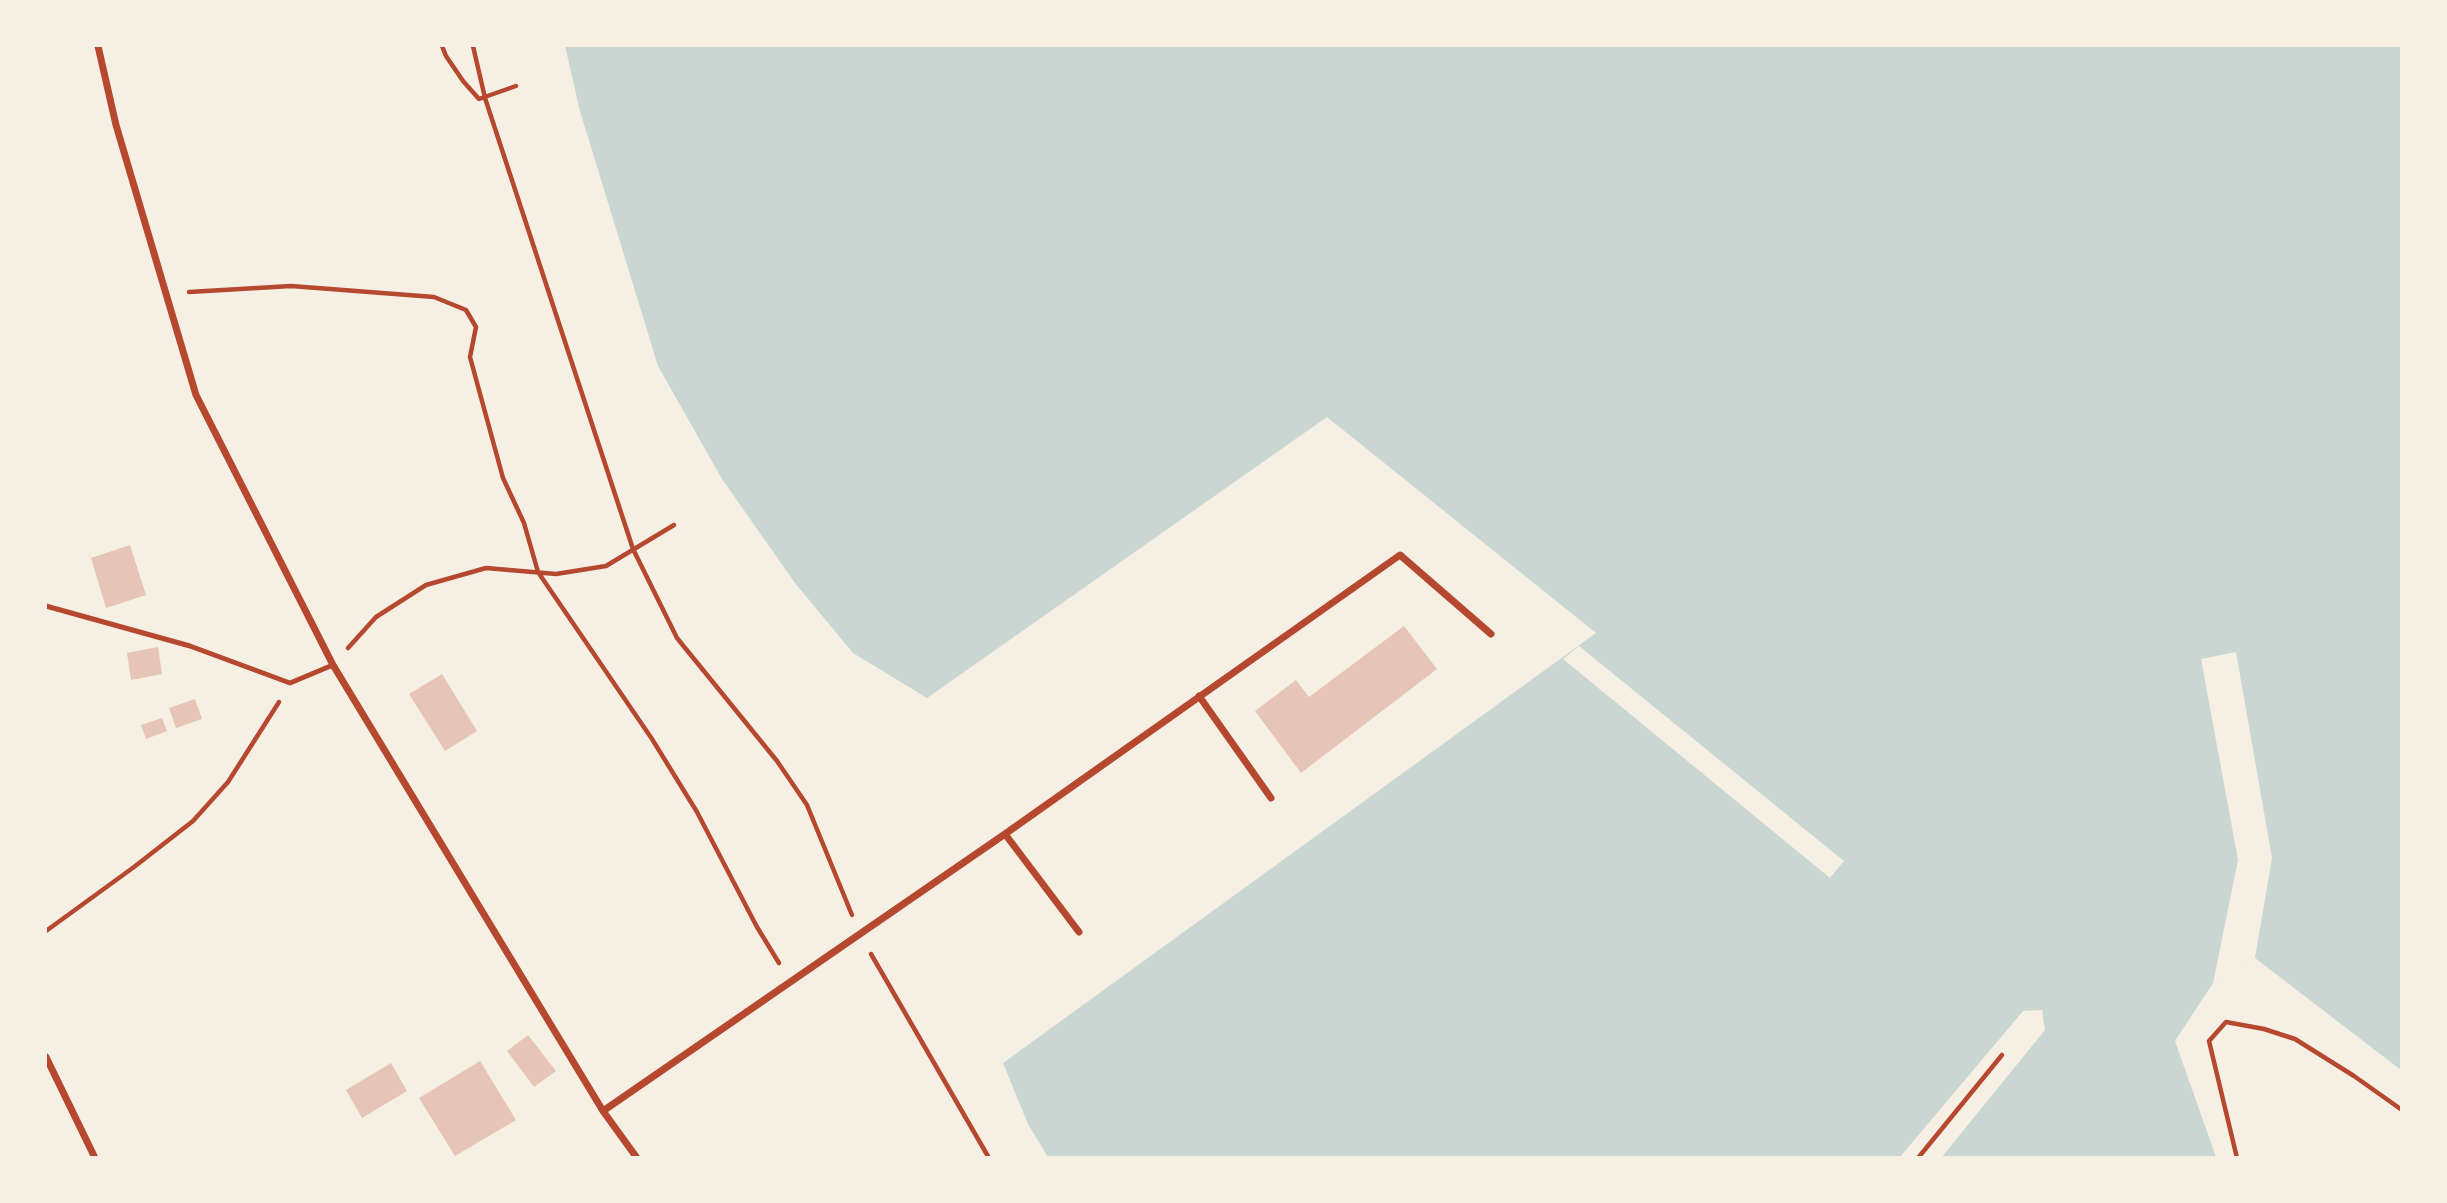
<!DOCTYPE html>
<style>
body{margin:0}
#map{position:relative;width:2447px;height:1203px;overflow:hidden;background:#f6efe4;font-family:"Alegreya Sans",sans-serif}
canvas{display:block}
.frame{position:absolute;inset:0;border:47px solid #f6efe4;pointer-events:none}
</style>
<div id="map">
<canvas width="2447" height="1203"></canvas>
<div class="frame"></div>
</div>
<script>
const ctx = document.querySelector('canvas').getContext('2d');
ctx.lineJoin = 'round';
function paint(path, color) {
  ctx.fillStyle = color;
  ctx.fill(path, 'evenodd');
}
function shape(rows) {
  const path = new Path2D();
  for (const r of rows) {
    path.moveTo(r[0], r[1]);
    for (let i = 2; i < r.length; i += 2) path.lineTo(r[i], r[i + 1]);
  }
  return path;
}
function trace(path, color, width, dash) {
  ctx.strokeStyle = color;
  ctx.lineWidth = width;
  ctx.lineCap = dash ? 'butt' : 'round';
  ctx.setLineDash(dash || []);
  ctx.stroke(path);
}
paint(shape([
 [565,46,2401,46,2401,1070,2255,958,2213,983,2175,1041,2216,1157,1048,1157,1028,1124,1003,1063,1596,633,1327,417,927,698,853,653,795,583,722,479,658,366,580,111]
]), '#c9d6d2');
paint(shape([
 [1579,646,1844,861,1830,878,1563,659],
 [2236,652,2272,858,2255,958,2213,983,2238,860,2201,659],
 [2042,1010,2045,1030,1941,1158,1900,1157,2023,1011]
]), '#f6efe4');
paint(shape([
 [130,545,146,595,106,608,91,558],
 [1404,626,1437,669,1301,773,1255,711,1296,680,1309,697],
 [158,647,162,674,131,680,127,653],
 [442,674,477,731,445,751,409,694],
 [195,699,202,719,176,728,169,708],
 [162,718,167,731,146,739,141,725],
 [528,1035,556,1071,534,1087,507,1051],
 [480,1061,516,1120,455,1156,419,1098],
 [391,1063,407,1091,362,1118,346,1090]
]), '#e6c5b7');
trace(shape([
 [442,46,446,56,463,81,479,99,516,86],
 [473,46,485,98,633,549,677,638,777,761,807,805,852,915],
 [189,292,291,286,434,297,466,310,476,327,470,357,503,478,524,523,538,572,652,739,697,812,757,927,779,963],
 [348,648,376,617,426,585,486,568,556,574,606,566,674,525],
 [46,931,134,867,193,821,228,782,279,702],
 [871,954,989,1158],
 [1918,1158,2002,1055],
 [2237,1158,2209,1041,2226,1022,2264,1029,2295,1039,2354,1076,2402,1110]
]), '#b5482f', 4.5);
trace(shape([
 [46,606,190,646,290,683,333,665]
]), '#b5482f', 5);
trace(shape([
 [98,46,116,125,196,395,333,665,603,1111,637,1158],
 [1199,696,1271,798],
 [1005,834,1079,932],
 [46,1057,95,1158],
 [603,1111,1005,834,1400,555,1491,634]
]), '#b5482f', 7);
</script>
